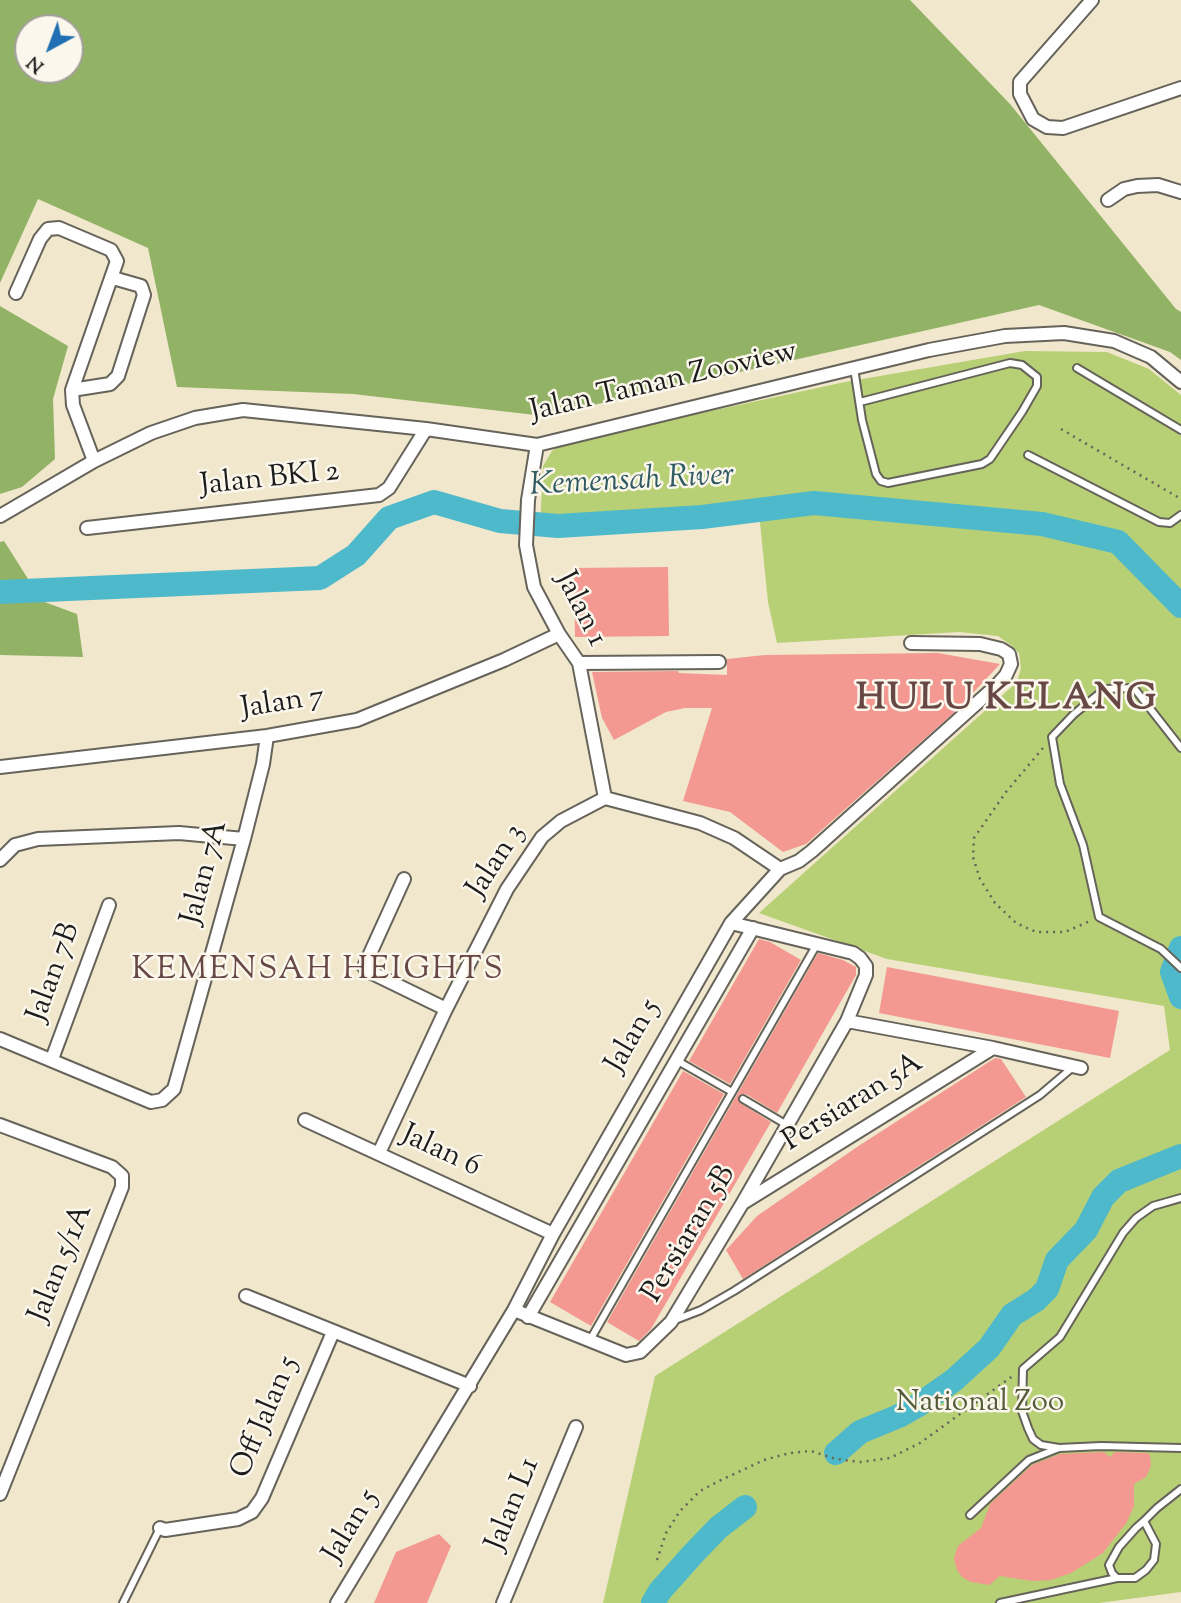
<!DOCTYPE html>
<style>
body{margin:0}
#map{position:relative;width:1181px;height:1603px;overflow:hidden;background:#f0e7cc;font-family:"Sorts Mill Goudy",serif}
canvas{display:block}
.north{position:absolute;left:14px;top:14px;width:70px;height:70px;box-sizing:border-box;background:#fbf7ec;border:2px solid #a29f99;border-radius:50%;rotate:221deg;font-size:19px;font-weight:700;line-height:28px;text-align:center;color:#1c1c1c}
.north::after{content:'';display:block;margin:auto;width:24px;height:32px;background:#1f6fb2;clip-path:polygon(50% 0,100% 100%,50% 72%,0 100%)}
</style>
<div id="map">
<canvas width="1181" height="1603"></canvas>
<div class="north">N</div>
</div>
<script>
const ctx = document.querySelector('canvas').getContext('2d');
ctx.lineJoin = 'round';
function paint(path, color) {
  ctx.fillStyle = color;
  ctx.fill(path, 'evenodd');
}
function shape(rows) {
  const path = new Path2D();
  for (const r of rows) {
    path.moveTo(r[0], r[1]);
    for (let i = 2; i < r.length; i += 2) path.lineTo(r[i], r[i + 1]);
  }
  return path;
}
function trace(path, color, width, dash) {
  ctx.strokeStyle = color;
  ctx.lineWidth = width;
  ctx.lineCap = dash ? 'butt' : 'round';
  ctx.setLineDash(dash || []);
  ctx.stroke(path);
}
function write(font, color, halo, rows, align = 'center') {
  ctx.font = font + ' "Sorts Mill Goudy",serif';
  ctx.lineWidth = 5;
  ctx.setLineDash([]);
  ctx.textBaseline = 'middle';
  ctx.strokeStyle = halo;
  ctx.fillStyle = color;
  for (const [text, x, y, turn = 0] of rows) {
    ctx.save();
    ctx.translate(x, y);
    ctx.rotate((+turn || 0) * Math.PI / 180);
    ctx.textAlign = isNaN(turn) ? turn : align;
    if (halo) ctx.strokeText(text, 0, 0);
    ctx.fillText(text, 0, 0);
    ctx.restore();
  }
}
paint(shape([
 [1025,351,1107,352,1149,369,1181,395,1181,1592,1099,1603,603,1603,655,1376,1170,1050,1164,1006,887,959,759,913,1017,682,1021,668,1019,653,1012,646,998,636,959,632,777,643,768,602,758,503,616,526,540,529,543,466,552,451,563,443,845,382]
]), '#b8d075');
paint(shape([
 [0,0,910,0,1010,104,1176,309,1181,312,1181,360,1170,352,1039,305,544,416,353,394,177,387,148,248,38,199,0,283],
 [70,28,70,70,28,70,28,28],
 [0,306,68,346,53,399,55,459,22,487,0,494],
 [4,541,42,601,77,614,83,657,0,655,0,542]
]), '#92b266');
trace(shape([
 [0,592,320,578,356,555,389,518,434,502,500,521,558,526,702,517,814,503,1042,524,1118,542,1181,606],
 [1181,948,1172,972,1181,997],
 [836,1453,860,1432,899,1416,920,1404,954,1380,989,1348,1012,1315,1036,1300,1047,1289,1057,1260,1086,1230,1103,1197,1119,1181,1181,1156],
 [653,1603,660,1591,693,1554,718,1528,745,1507]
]), '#4eb9cb', 24);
paint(shape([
 [668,567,669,636,575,637,574,568],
 [938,653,1000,664,957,710,806,844,783,852,730,812,683,801,712,708,685,708,666,712,614,740,602,718,592,672,678,671,679,673,727,675,727,659,765,655],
 [759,939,770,942,801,960,730,1084,689,1061],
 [818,953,843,960,856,967,856,975,777,1113,746,1094,739,1096,740,1103,771,1122,651,1329,639,1341,607,1322],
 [887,967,1119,1011,1110,1058,879,1013],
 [995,1058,1001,1059,1026,1097,743,1279,726,1250,757,1216,857,1147],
 [683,1071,724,1094,591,1326,550,1302],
 [1104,1452,1110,1457,1115,1452,1147,1453,1150,1455,1151,1466,1146,1477,1134,1484,1134,1506,1127,1522,1103,1553,1071,1573,1051,1580,1032,1581,1000,1576,989,1585,971,1582,962,1577,957,1570,954,1558,958,1546,981,1528,990,1504,1032,1465,1060,1454],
 [439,1534,451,1546,427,1603,374,1603,396,1552]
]), '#f39991');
const lane = shape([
 [854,368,862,420,876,474,881,481,888,483,982,464,990,459,1022,412,1037,386,1037,377,1022,365,1010,363,860,402],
 [1077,368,1181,430],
 [1028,455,1159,522,1170,523,1181,515],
 [1181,748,1134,688,1105,689,1074,714,1052,737,1060,784,1083,845,1099,917,1161,949,1181,968],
 [676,1060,732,1092],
 [743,1099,787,1125],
 [675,1320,701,1310,734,1291,1040,1095,1073,1067],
 [590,1340,817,944],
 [1059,1448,1041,1445,1033,1439,1028,1428,1022,1411,1023,1369,1060,1337,1123,1233,1136,1218,1153,1206,1181,1198],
 [970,1515,1029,1460,1059,1448,1101,1446,1181,1448],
 [1144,1521,1156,1544,1154,1560,1146,1570,1135,1578,1117,1578,1112,1573,1109,1565,1119,1547,1136,1528,1144,1521,1157,1508,1181,1489],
 [123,1603,160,1528],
 [1000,1603,1117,1578]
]);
const street = shape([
 [1092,0,1020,82,1020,94,1033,119,1047,127,1063,128,1181,88],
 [1108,200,1124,189,1137,186,1158,185,1181,192],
 [16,293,40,239,48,229,59,228,111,250,117,261,72,390,73,405,94,461],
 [72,390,110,384,118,376,144,295,141,286,113,278],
 [537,445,528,500,526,545,534,587,559,634,579,663,605,798],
 [0,516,94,461,151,433,195,418,243,410,426,429,537,445,929,350,1005,336,1064,333,1114,341,1151,357,1181,382],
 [87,528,379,495,389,488,426,429],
 [579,663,719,662],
 [0,767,267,736,357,720,504,660,559,634],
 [0,860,15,845,38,839,179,833,244,839],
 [404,879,364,967,370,972,446,1009],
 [847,1021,993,1048,1081,1068],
 [0,1039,151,1102,162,1100,174,1089,244,839,263,764,267,736],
 [52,1059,109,905],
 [305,1120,553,1234],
 [0,1125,112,1167,122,1176,122,1187,0,1494],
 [379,1153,446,1009,507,889,542,837,561,821,605,798,700,823,734,838,780,869],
 [743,1203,993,1048],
 [246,1296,470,1386],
 [514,1310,626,1355,640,1352,671,1322,742,1204,847,1021,866,975,866,966,860,958,853,953,731,923],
 [528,1317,753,928],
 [160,1528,165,1530,238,1519,252,1512,262,1498,333,1332],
 [337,1603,514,1310,553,1234,731,923,780,869,799,861,812,851,997,685,1006,675,1011,664,1009,654,1001,649,980,644,911,643],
 [503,1603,576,1427]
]);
trace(lane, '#66635a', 10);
trace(street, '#66635a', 16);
trace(shape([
 [1061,429,1181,499],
 [1043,748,1006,792,974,838,973,857,980,879,995,903,1016,923,1036,932,1065,932,1090,921],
 [657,1560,666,1533,680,1511,700,1491,719,1481,764,1460,790,1453,811,1451,836,1459,861,1462,890,1458,920,1443,1014,1375]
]), '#66635a', 2.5, [2, 5]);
trace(lane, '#fff', 6);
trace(street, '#fff', 12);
write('30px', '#1c1c1c', '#fbf7ec', [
 ["Jalan Taman Zooview",664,384,-13],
 ["Jalan BKI 2",270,481,-6],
 ["Jalan 1",579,610,63],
 ["Jalan 7",283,705,-9],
 ["Jalan 3",498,862,-57],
 ["Jalan 7A",207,873,-75],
 ["Jalan 7B",56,973,-70],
 ["Jalan 5",635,1037,-60],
 ["Persiaran 5A",854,1104,-32],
 ["Jalan 6",440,1153,25],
 ["Persiaran 5B",691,1235,-59],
 ["Jalan 5/1A",63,1264,-68],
 ["Off Jalan 5",267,1418,-67],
 ["Jalan L1",515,1505,-68],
 ["Jalan 5",353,1527,-59]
]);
write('30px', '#535b3b', '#fbf7ec', [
 ["National Zoo",980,1405]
]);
write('italic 32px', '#305b62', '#fbf7ec', [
 ["Kemensah River",632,483,-3]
]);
ctx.letterSpacing = '2px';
write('32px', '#674845', '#fbf7ec', [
 ["KEMENSAH HEIGHTS",318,973]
]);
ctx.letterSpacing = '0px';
ctx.letterSpacing = '2px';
write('bold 37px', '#674845', '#fbf7ec', [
 ["HULU KELANG",1007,702]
]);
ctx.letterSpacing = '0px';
</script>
